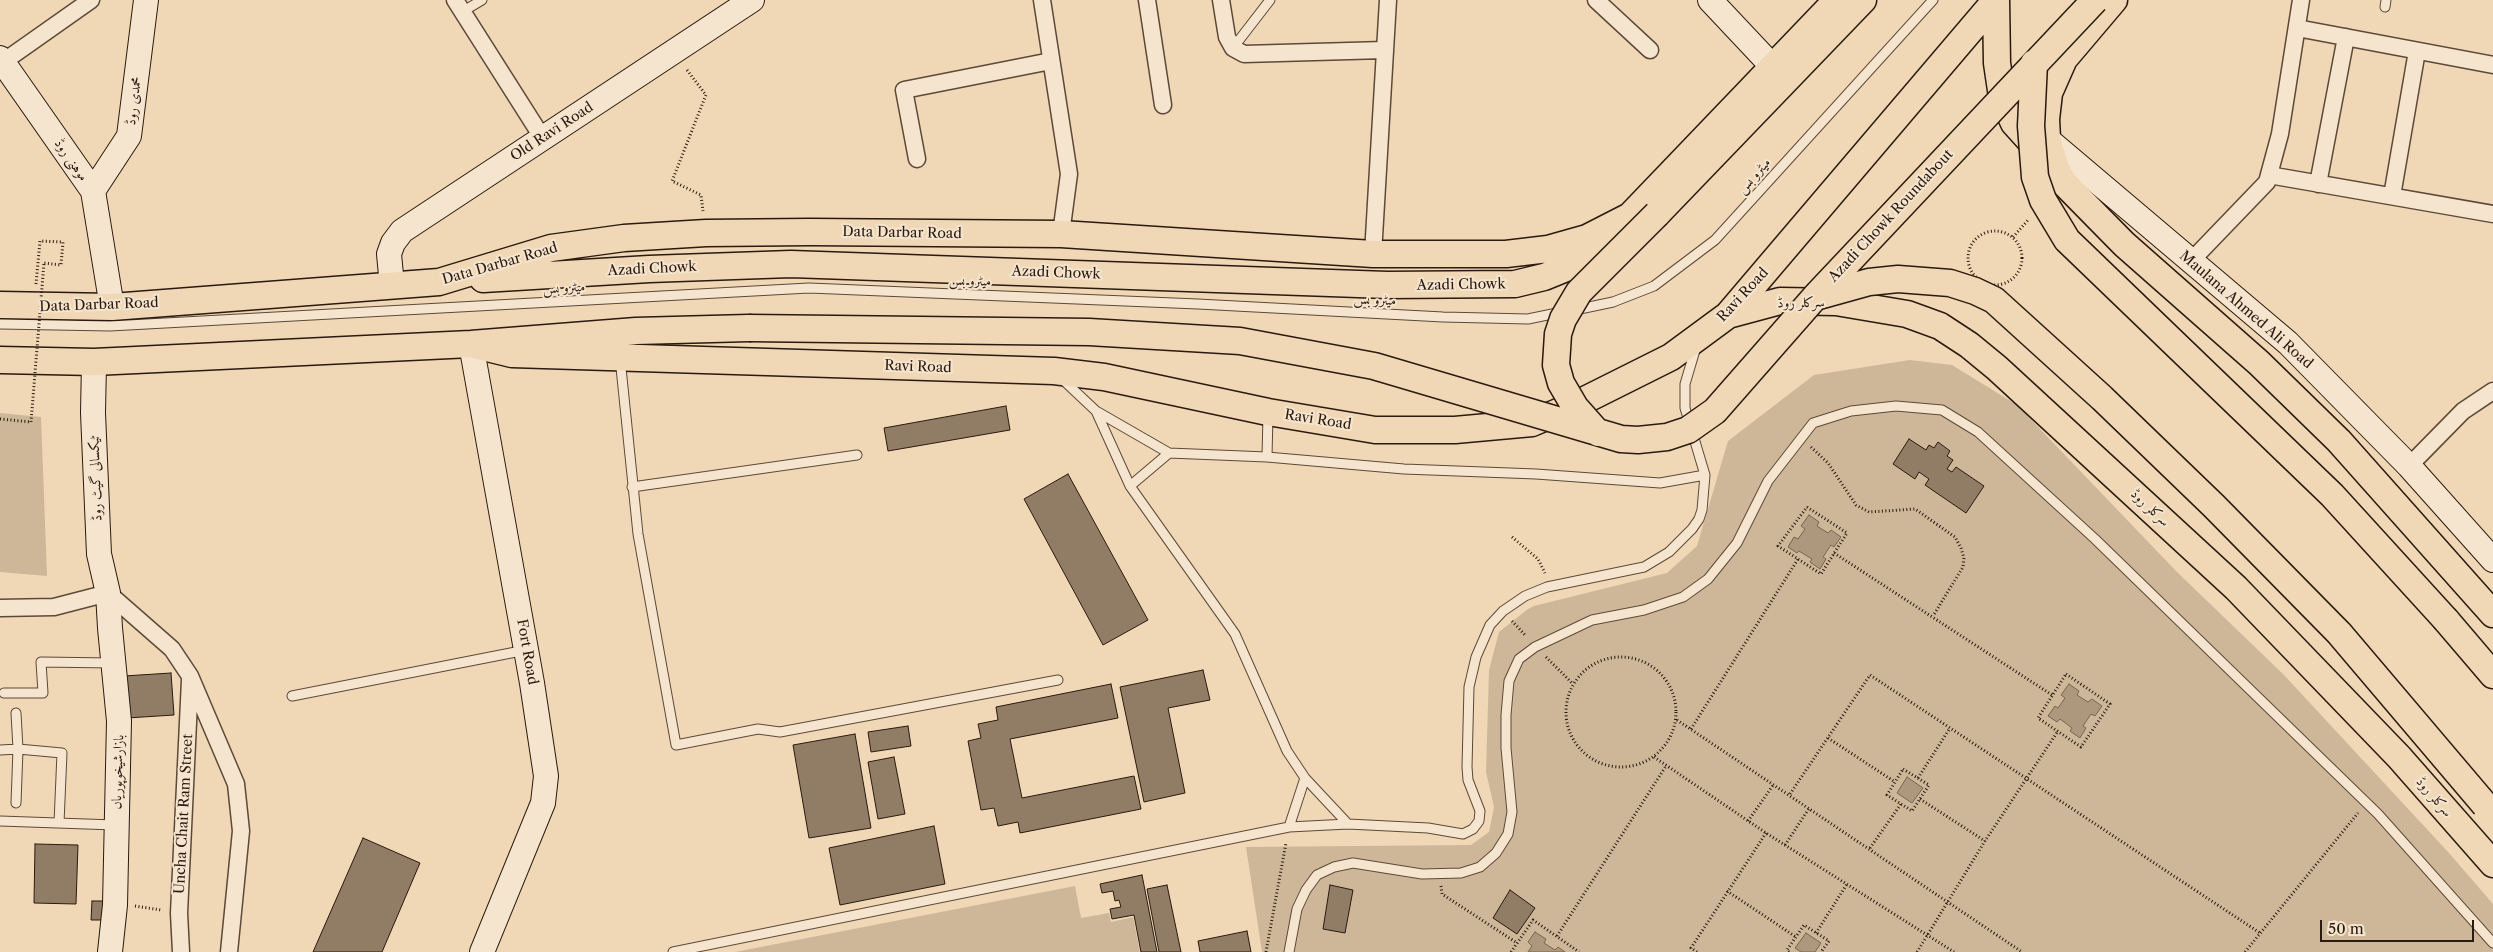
<!DOCTYPE html>
<meta charset="utf-8">
<style>
body{margin:0}
#map{position:relative;width:2493px;height:952px;overflow:hidden;background:#f0d7b5;font-family:"Libre Caslon Text",serif}
canvas{display:block}
.scale{position:absolute;left:2320px;top:920px;width:154px;height:22px;box-sizing:border-box;border:2px solid #2a1a0f;border-top:0;padding-left:6px;font-size:15px;line-height:18px;white-space:nowrap;color:#2a1a0f;-webkit-text-stroke:4px #f5e5cf;paint-order:stroke}
</style>
<div id="map">
<canvas width="2493" height="952"></canvas>
<div class="scale">50 m</div>
</div>
<script>
const ctx = document.querySelector('canvas').getContext('2d');
ctx.lineJoin = 'round';
function paint(path, color) {
  ctx.fillStyle = color;
  ctx.fill(path, 'evenodd');
}
function shape(rows) {
  const path = new Path2D();
  for (const r of rows) {
    if (r.length === 3) {
      path.moveTo(r[0] + r[2], r[1]);
      path.arc(r[0], r[1], r[2], 0, 2 * Math.PI);
      continue;
    }
    path.moveTo(r[0], r[1]);
    for (let i = 2; i < r.length; i += 2) path.lineTo(r[i], r[i + 1]);
  }
  return path;
}
function trace(path, color, width, dash) {
  ctx.strokeStyle = color;
  ctx.lineWidth = width;
  ctx.lineCap = dash ? 'butt' : 'round';
  ctx.setLineDash(dash || []);
  ctx.stroke(path);
}
function write(font, color, halo, rows, align = 'center') {
  ctx.font = font + ' "Libre Caslon Text",Amiri,serif';
  ctx.lineWidth = 4;
  ctx.setLineDash([]);
  ctx.textBaseline = 'middle';
  ctx.strokeStyle = halo;
  ctx.fillStyle = color;
  for (const [text, x, y, turn = 0] of rows) {
    ctx.save();
    ctx.translate(x, y);
    ctx.rotate((+turn || 0) * Math.PI / 180);
    ctx.textAlign = isNaN(turn) ? turn : align;
    if (halo) ctx.strokeText(text, 0, 0);
    ctx.fillText(text, 0, 0);
    ctx.restore();
  }
}
paint(shape([
 [1910,360,1952,365,2017,405,2177,572,2284,675,2449,853,2493,904,2493,952,1262,952,1246,847,1471,845,1489,832,1494,807,1486,772,1489,670,1499,632,1528,609,1534,606,1667,573,1697,546,1728,441,1814,375],
 [0,413,41,417,47,576,0,572],
 [1075,886,1081,918,1109,913,1111,922,1133,917,1140,952,735,952]
]), '#ceb799');
const water = shape([
 [1809,515,1819,522,1817,526,1828,533,1831,530,1841,537,1834,547,1831,545,1823,557,1826,559,1820,569,1810,562,1812,559,1799,551,1797,553,1788,547,1794,537,1798,539,1805,529,1801,526,1809,515],
 [2069,684,2079,691,2077,695,2088,702,2092,699,2102,706,2095,716,2091,714,2083,726,2086,728,2080,738,2070,731,2072,728,2060,719,2057,722,2048,716,2055,706,2058,708,2065,698,2061,695,2069,684],
 [1907,777,1923,788,1912,803,1897,793,1907,777],
 [1535,932,1546,939,1544,943,1555,950,1558,947,1565,952,1528,952,1532,946,1528,942,1535,932],
 [1806,933,1821,943,1815,952,1801,952,1795,948,1806,933]
]);
paint(water, '#ad977d');
trace(water, '#796551', 1);
const building = shape([
 [1006,406,1010,430,888,451,884,428,1006,406],
 [1909,439,1926,450,1929,445,1934,448,1938,442,1950,451,1947,456,1953,460,1947,469,1952,472,1956,467,1984,486,1966,513,1925,485,1929,479,1919,472,1915,479,1893,464,1909,439],
 [1068,474,1148,620,1103,645,1024,499,1068,474],
 [1203,670,1210,700,1168,708,1185,793,1144,802,1120,687,1203,670],
 [171,673,174,715,127,718,124,676,171,673],
 [1111,684,1118,718,1010,739,1022,798,1134,776,1141,809,1020,833,1018,822,998,826,994,808,981,810,968,741,981,738,978,724,998,720,996,707,1111,684],
 [908,726,911,746,871,752,868,732,908,726],
 [855,734,871,828,809,838,793,745,855,734],
 [894,757,905,814,878,819,868,762,894,757],
 [934,826,945,884,840,905,829,848,934,826],
 [363,838,420,863,382,952,313,952,363,838],
 [35,844,78,845,76,904,34,903,35,844],
 [1142,875,1157,952,1141,952,1134,915,1112,919,1110,909,1121,907,1119,900,1115,901,1113,891,1102,893,1100,884,1142,875],
 [1167,885,1181,952,1159,952,1147,889,1167,885],
 [1330,885,1353,890,1345,933,1323,929,1330,885],
 [1510,890,1535,908,1517,934,1493,918,1510,890],
 [92,901,110,901,109,920,91,920,92,901],
 [1247,931,1251,952,1200,952,1198,941,1247,931]
]);
paint(building, '#917c65');
trace(building, '#2a1a0f', 1);
const lane = shape([
 [2385,7,2386,0],
 [462,12,482,0],
 [1233,48,1270,0],
 [1575,310,1613,302,1654,286,1715,240,1933,0],
 [0,324,110,326,809,288,1198,304,1443,317,1528,319,1562,312],
 [620,358,638,534,676,745,758,729,780,732,1058,680],
 [1061,378,1096,411,1169,453,1267,457,1404,469,1536,474,1660,483,1705,475],
 [1096,411,1130,486,1235,634,1287,751,1305,778,1348,824],
 [1267,457,1268,415],
 [1130,486,1169,453],
 [632,487,857,455],
 [4,693,43,693,41,662,113,663],
 [292,696,526,650],
 [0,750,18,749,62,753,59,823],
 [16,803,18,749,16,713],
 [0,821,115,825],
 [1289,827,1305,778],
 [673,952,1289,827,1348,824,1428,828,1463,834,1473,829,1479,821,1480,811,1468,780,1467,767,1469,687,1476,657,1490,625,1503,611,1525,596,1547,587,1644,567,1669,552,1692,529,1699,519,1702,510,1705,475,1685,408,1685,384,1696,347],
 [1289,952,1297,909,1306,890,1317,875,1334,867,1353,863,1422,874,1461,873,1480,867,1496,853,1508,834,1512,812,1506,748,1506,715,1509,681,1519,659,1535,647,1592,620,1644,610,1683,597,1708,579,1737,543,1768,481,1813,423,1851,411,1896,406,1942,410,1978,432,2095,539,2378,814,2493,943]
]);
const street = shape([
 [455,0,542,137],
 [1042,0,1069,174,1061,234],
 [1147,0,1163,105],
 [1221,0,1227,37,1233,48,1244,54,1384,50],
 [1596,0,1650,50],
 [2297,28,2493,65],
 [3,62,91,0],
 [917,159,904,90,1051,61],
 [2269,175,2493,214],
 [2318,184,2346,37],
 [2392,196,2417,51],
 [1373,254,1388,0],
 [2191,261,2267,182,2280,134,2301,0],
 [2409,466,2463,411,2493,391],
 [0,608,54,607,108,593,172,649,190,676,236,784,241,831,229,952],
 [181,952,179,913,190,680]
]);
const secondary = shape([
 [1710,0,1773,67],
 [0,58,93,191,112,307],
 [2047,139,2288,343,2409,466,2493,560],
 [93,191,129,136,146,0],
 [392,286,389,254,393,243,402,231,752,0],
 [471,344,532,683,546,776,543,803,482,952],
 [94,362,93,413,99,554,108,593,110,628,119,721,115,905,110,952]
]);
const primary = shape([
 [1996,0,1997,63,2002,97,2014,123,2043,155],
 [2114,0,2064,59,2049,93,2046,119,2047,139,2056,169,2064,183,2124,244,2259,363,2339,441,2493,614],
 [483,279,649,269,791,264,1387,285,1515,284,1544,277,1571,266,1657,214,1863,0],
 [0,305,112,307,439,282,551,248,624,238,706,233,810,232,1061,234,1373,254,1506,254,1548,249,1587,238,1630,216,1837,0],
 [1728,315,1780,301,1836,302,1907,314,1940,326,1969,345,1997,368,2236,588,2399,757,2493,864],
 [471,344,512,354,1054,371,1104,377,1268,412,1375,430,1455,430,1532,423,1577,404,1671,357,1728,315,1996,0],
 [0,360,94,362,471,344,636,331,749,328],
 [2446,620,2493,675]
]);
trace(lane, '#5c4938', 11);
trace(street, '#5c4938', 19);
trace(secondary, '#2a1a0f', 26);
trace(primary, '#2a1a0f', 29);
trace(shape([
 [687,70,706,95,672,181,701,195,703,211],
 [1995,258,27],
 [2013,237,2029,219],
 [36,284,40,241,63,242,61,265,44,263],
 [0,419,31,422],
 [1811,447,1828,463,1856,505,1869,512,1915,509,1955,537,1961,548,1964,558,1963,567,1933,616],
 [1807,507,1847,533,1821,574,1778,546,1807,507],
 [1512,537,1538,559,1545,573],
 [1834,553,2052,695],
 [1512,621,1526,636],
 [1621,712,55],
 [1546,657,1573,684],
 [2066,674,2110,704,2081,747,2038,718,2066,674],
 [1677,720,2022,952],
 [1691,729,1798,559],
 [1828,738,1895,782],
 [1654,757,1766,833,1954,952],
 [1903,769,1929,785,1912,811,1887,795,1903,769],
 [1918,778,1950,728],
 [1790,794,1870,675,2260,933],
 [1920,799,1985,841],
 [1748,821,1774,784],
 [1785,845,1810,807],
 [1870,848,1901,804],
 [1441,886,1442,894,1517,943],
 [1727,891,1796,937],
 [135,906,161,910],
 [1816,933,1847,884],
 [1557,936,1666,766],
 [1266,952,1286,843],
 [1511,952,1533,920,1579,952],
 [1697,952,1691,948,1766,833],
 [1789,952,1787,950,1804,925,1829,941,1821,952],
 [1917,952,1985,841,2058,731],
 [2245,952,2358,813]
]), '#2a1a0f', 3, [1, 2.5]);
trace(lane, '#f5e5cf', 9);
trace(street, '#f5e5cf', 16);
trace(secondary, '#f5e5cf', 24);
trace(primary, '#f0d7b5', 26);
const primaryBridge = shape([
 [2034,63,2031,126,2035,177,2043,200,2067,240,2332,495,2446,620],
 [1815,297,1869,282,1898,279,1950,283,1975,291,1994,300,2102,398,2214,506,2339,633,2485,805],
 [749,328,1089,332,1240,341,1374,366,1621,439,1638,440,1667,437,1688,430,1715,411,1815,297,2095,0],
 [1598,433,1575,407,1561,383,1556,365,1558,334,1563,319,1579,292,1657,214]
]);
trace(primaryBridge, '#2a1a0f', 29, []);
trace(shape([
 [31,422,44,263]
]), '#2a1a0f', 3, [1, 2.5]);
trace(primaryBridge, '#f0d7b5', 26);
write('14px', '#2a1a0f', '#f5e5cf', [
 ["محمدی روڈ",134,101,-83],
 ["Old Ravi Road",552,132,-33],
 ["موہنی روڈ",71,160,55],
 ["میٹرو بس",1754,176,-48],
 ["Azadi Chowk Roundabout",1891,216,-47],
 ["Data Darbar Road",902,233,1],
 ["Data Darbar Road",500,264,-16],
 ["Azadi Chowk",652,269,-3],
 ["Azadi Chowk",1056,273,2],
 ["میٹرو بس",970,281,2],
 ["Azadi Chowk",1461,285,-1],
 ["میٹرو بس",564,288,-3],
 ["Ravi Road",1743,295,-47],
 ["میٹرو بس",1375,300,3],
 ["سرکلر روڈ",1801,303,-1],
 ["Data Darbar Road",99,305,-2],
 ["Maulana Ahmed Ali Road",2246,310,41],
 ["Ravi Road",918,367,2],
 ["Ravi Road",1318,420,9],
 ["ٹیکسالی گیٹ روڈ",96,478,-92],
 ["سرکلر روڈ",2150,508,43],
 ["Fort Road",527,652,80],
 ["بازارشیخوپوریاں",118,772,-88],
 ["سرکلر روڈ",2434,797,49],
 ["Uncha Chait Ram Street",184,814,-87]
]);
</script>
